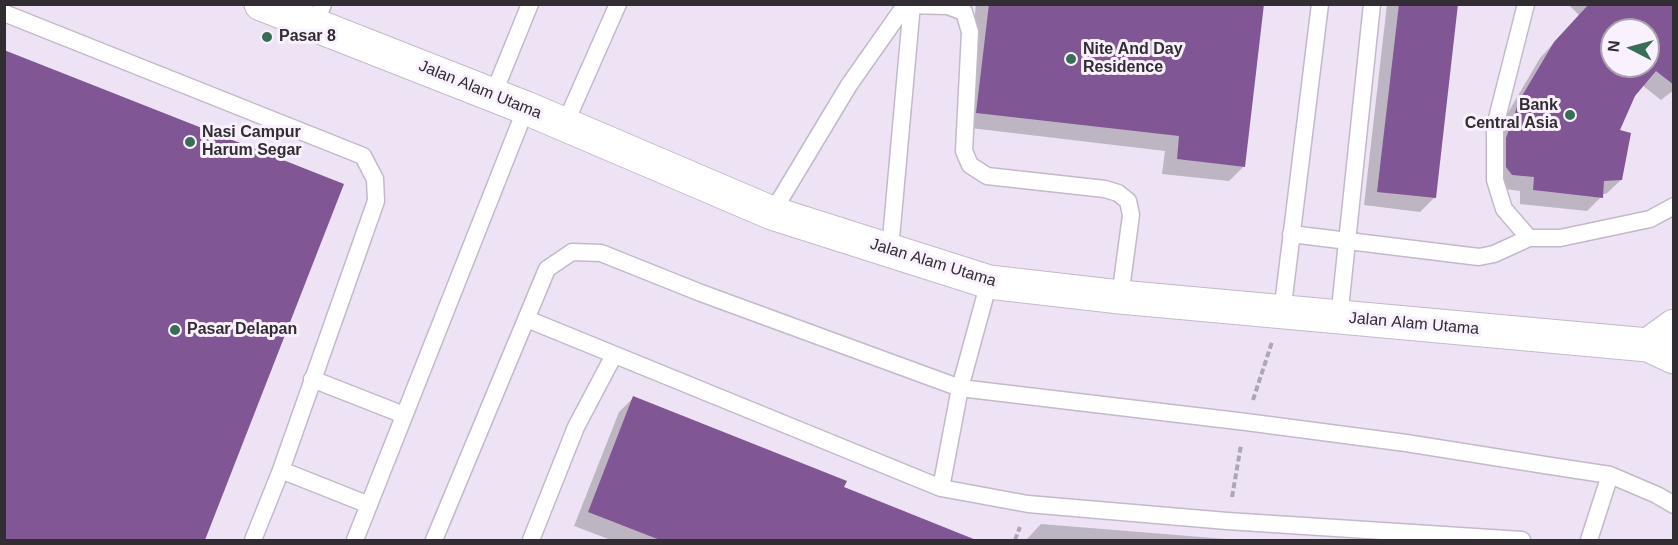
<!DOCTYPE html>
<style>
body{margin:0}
#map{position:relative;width:1678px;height:545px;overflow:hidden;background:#eee3f4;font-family:Helvetica,sans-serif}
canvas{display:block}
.frame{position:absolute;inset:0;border:6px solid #312d33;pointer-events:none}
.north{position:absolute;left:1600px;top:18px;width:60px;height:60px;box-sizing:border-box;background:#faf1ff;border:2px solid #aaa3ad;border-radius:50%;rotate:276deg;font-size:16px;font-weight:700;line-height:24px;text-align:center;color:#312d33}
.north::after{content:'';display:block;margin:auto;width:21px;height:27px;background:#366e56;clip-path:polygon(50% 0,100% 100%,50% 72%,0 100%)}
</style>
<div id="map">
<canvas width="1678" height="545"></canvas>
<div class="frame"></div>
<div class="north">N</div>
</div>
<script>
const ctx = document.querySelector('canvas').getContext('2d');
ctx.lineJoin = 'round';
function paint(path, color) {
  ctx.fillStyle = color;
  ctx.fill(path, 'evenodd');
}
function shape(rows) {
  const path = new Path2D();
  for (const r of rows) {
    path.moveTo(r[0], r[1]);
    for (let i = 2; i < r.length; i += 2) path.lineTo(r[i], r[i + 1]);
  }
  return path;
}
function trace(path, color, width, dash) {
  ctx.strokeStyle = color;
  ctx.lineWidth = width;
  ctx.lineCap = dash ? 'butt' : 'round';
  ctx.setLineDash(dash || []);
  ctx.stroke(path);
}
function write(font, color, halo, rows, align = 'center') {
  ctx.font = font + ' Helvetica,sans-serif';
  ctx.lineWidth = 6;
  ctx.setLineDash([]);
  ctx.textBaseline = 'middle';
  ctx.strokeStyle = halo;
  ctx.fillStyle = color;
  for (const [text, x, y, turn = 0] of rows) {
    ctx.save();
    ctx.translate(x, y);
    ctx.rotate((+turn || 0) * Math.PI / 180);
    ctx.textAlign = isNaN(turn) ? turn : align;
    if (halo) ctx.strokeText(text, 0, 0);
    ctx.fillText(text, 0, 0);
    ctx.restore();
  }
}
paint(shape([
 [976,4,1262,4,1244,166,1229,181,1162,174,1165,151,962,127],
 [1387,4,1457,4,1434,198,1420,212,1364,205],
 [1568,4,1674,4,1674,90,1661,100,1642,85,1633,95,1618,131,1621,180,1606,194,1601,194,1601,197,1587,211,1520,204,1520,191,1498,188,1492,153,1506,116,1540,58,1579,15],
 [1612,30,1648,30,1648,66,1612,66],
 [4,51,342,185,203,540,4,540],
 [633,398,842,487,976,540,611,540,574,526,619,412],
 [1041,524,1238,540,1026,540]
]), '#0003');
paint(shape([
 [989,4,1264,4,1245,167,1177,159,1179,136,976,113],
 [1399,4,1458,4,1436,198,1377,192],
 [1589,4,1674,4,1674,85,1656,71,1635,96,1620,130,1631,133,1622,180,1604,181,1603,198,1533,190,1534,177,1512,175,1506,167,1506,138,1519,101,1554,42],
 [1612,30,1648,30,1648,66,1612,66],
 [4,50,344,184,205,540,4,540],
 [633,396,847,481,844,487,976,540,660,540,588,512]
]), '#805794');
const lane = shape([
 [1526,4,1495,126,1495,180,1504,209,1529,238,1560,238,1650,219,1674,206],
 [905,5,948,6,964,12,970,32,964,151,970,165,987,176,1105,189,1118,193,1128,201,1131,215,1120,297],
 [4,13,363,156,375,179,376,201,281,470,253,540],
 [315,25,323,4],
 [493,95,530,4],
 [565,124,618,4],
 [772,213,849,85,906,4],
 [1291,234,1479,257,1494,254,1529,238],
 [890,250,912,4],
 [1282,313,1320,4],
 [1339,318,1372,4],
 [527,319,941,488,1028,504,1227,521,1522,540],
 [312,379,404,415],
 [281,470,369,505],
 [941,488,960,388,989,282],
 [355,540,526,108],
 [434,540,547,269,572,252,601,253,701,293,960,388,1246,422,1406,443,1551,466,1610,475,1657,495,1674,505],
 [531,540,576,427,614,355],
 [1589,540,1610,475]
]);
const secondary = shape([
 [261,4,526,108,772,213,989,282,1120,297,1648,345,1674,357],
 [1648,345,1674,326]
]);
trace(lane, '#c3b9c8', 19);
trace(secondary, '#c3b9c8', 35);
trace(shape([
 [1253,400,1272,342],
 [1232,497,1241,445],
 [1015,540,1020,527]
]), '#aea6b3', 4, [6, 3]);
trace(lane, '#fff', 16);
trace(secondary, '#fff', 33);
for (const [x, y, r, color] of [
 [267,37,6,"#366e56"],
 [1071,59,6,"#366e56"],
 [1570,115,6,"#366e56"],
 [190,142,6,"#366e56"],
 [175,330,6,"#366e56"]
]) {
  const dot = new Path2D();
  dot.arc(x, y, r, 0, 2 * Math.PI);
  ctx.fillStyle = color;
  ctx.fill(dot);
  trace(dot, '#faf1ff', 2);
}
write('bold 16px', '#312d33', '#faf1ff', [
 ["Pasar 8",279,37],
 ["Nite And Day",1083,50],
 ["Residence",1083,68],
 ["Bank",1558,106,"right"],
 ["Central Asia",1558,124,"right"],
 ["Nasi Campur",202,133],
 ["Harum Segar",202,151],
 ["Pasar Delapan",187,330]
], 'left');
write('16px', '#312d33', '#faf1ff', [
 ["Jalan Alam Utama",480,90,22],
 ["Jalan Alam Utama",933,263,17],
 ["Jalan Alam Utama",1414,324,5]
]);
</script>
